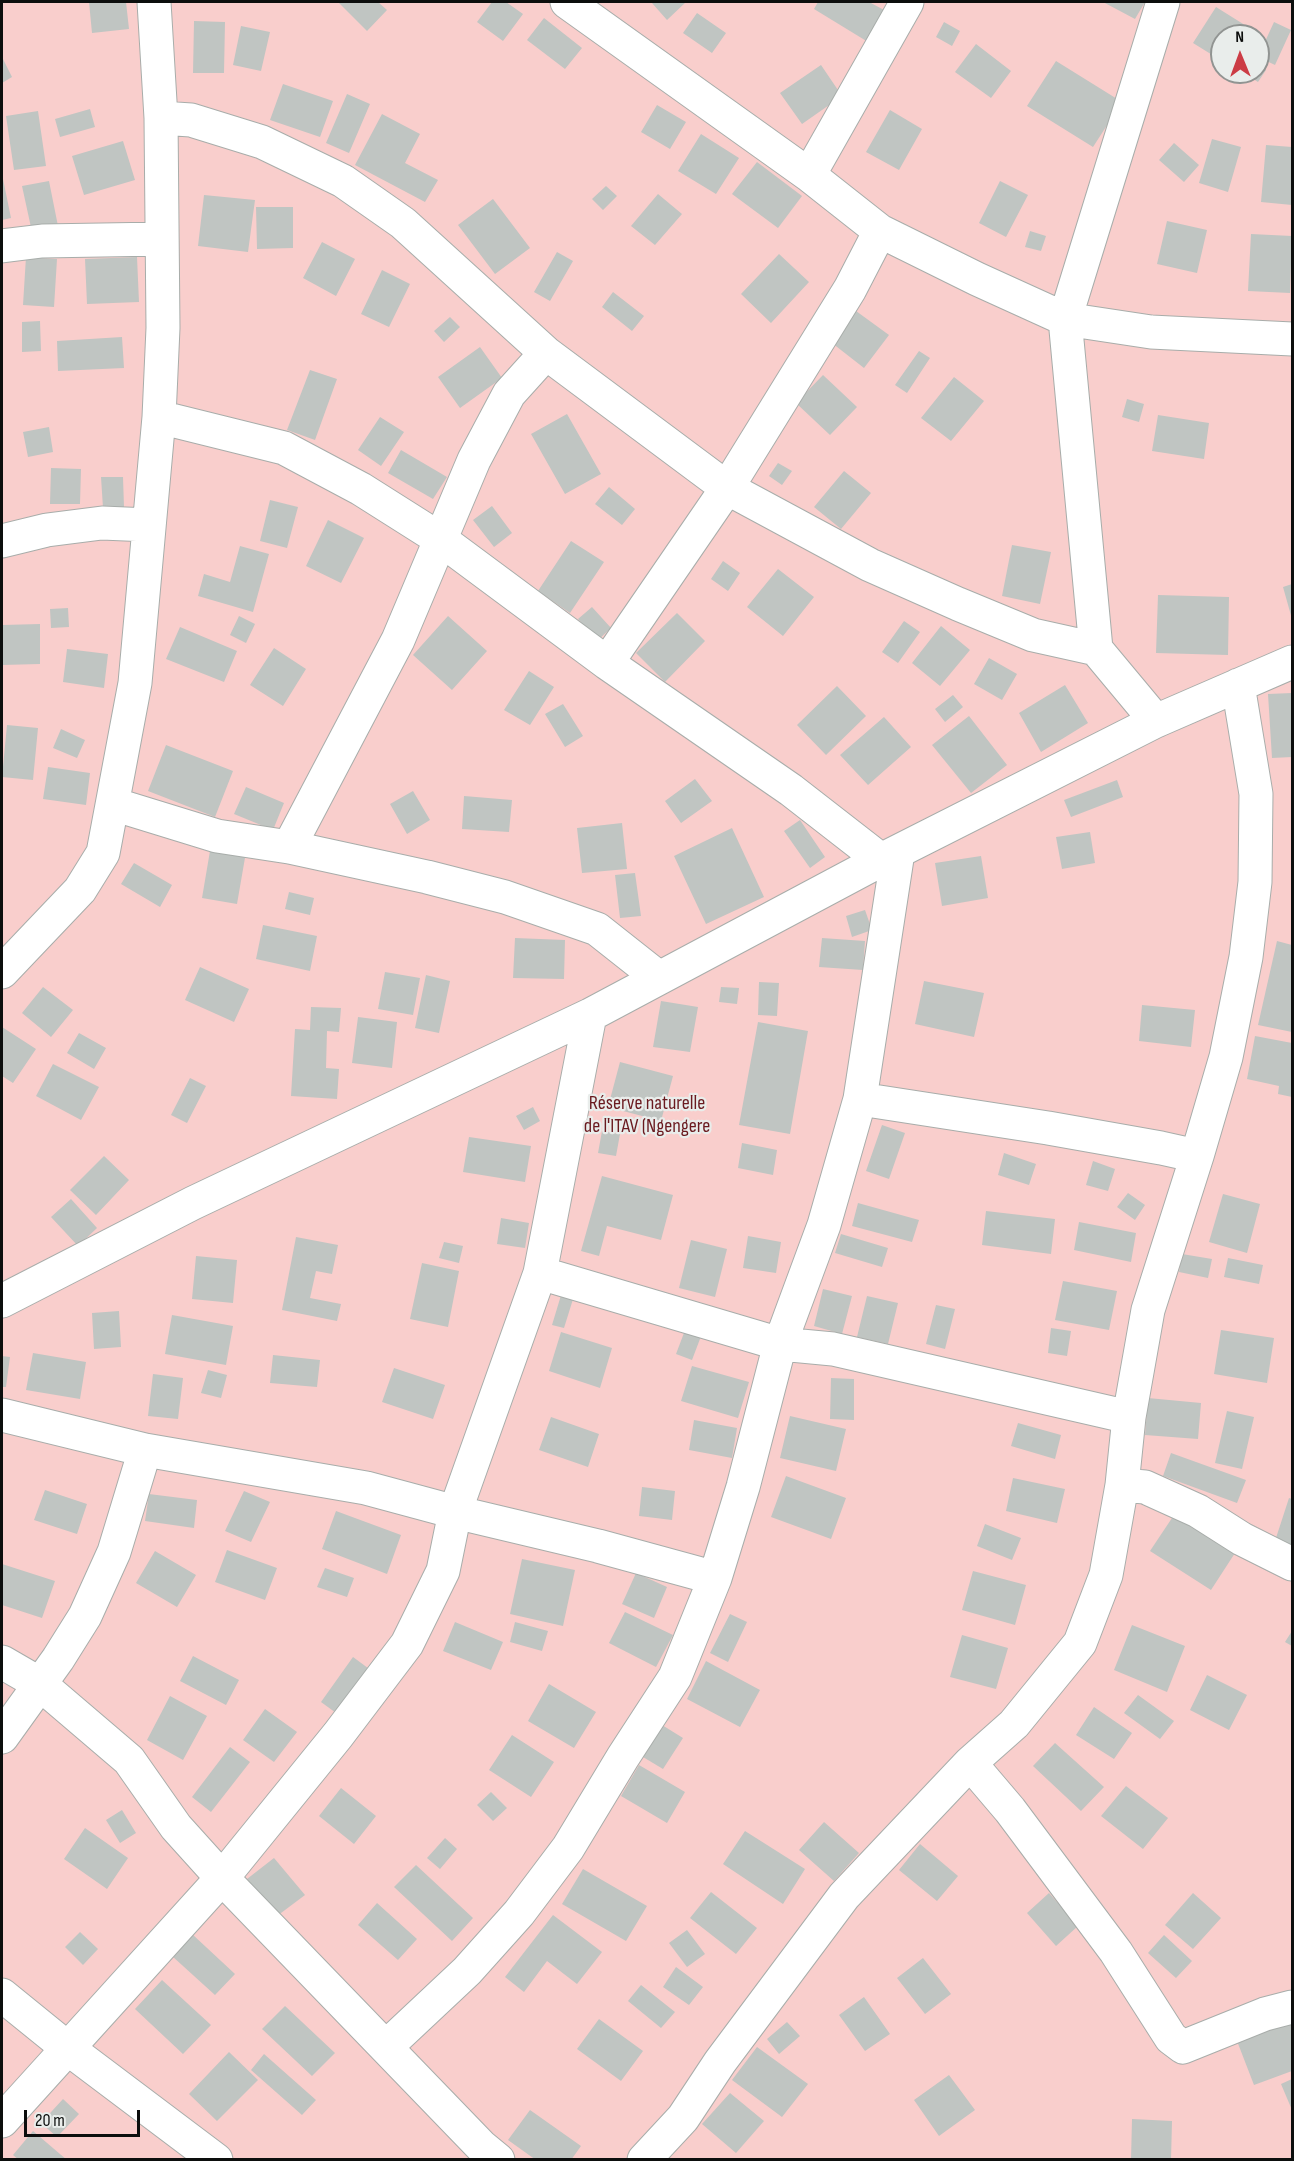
<!DOCTYPE html>
<meta charset="utf-8">
<style>
body{margin:0}
#map{position:relative;width:1294px;height:2161px;overflow:hidden;background:#e9edeb;font-family:"Sofia Sans Condensed",sans-serif}
canvas{display:block}
.frame{position:absolute;inset:0;border:3px solid #0c0e0d;pointer-events:none}
.north{position:absolute;left:1210px;top:24px;width:60px;height:60px;box-sizing:border-box;background:#e9edeb;border:2px solid #919492;border-radius:50%;rotate:359deg;font-size:16px;font-weight:700;line-height:24px;text-align:center;color:#0c0e0d}
.north::after{content:'';display:block;margin:auto;width:21px;height:27px;background:#cc3c45;clip-path:polygon(50% 0,100% 100%,50% 72%,0 100%)}
.scale{position:absolute;left:24px;top:2110px;width:116px;height:27px;box-sizing:border-box;border:3px solid #0c0e0d;border-top:0;padding-left:8px;font-size:18px;line-height:21px;white-space:nowrap;color:#0c0e0d;-webkit-text-stroke:4px #e9edeb;paint-order:stroke}
</style>
<div id="map">
<canvas width="1294" height="2161"></canvas>
<div class="frame"></div>
<div class="north">N</div>
<div class="scale">20 m</div>
</div>
<script>
const ctx = document.querySelector('canvas').getContext('2d');
ctx.lineJoin = 'round';
function paint(path, color) {
  ctx.fillStyle = color;
  ctx.fill(path, 'evenodd');
}
function shape(rows) {
  const path = new Path2D();
  for (const r of rows) {
    path.moveTo(r[0], r[1]);
    for (let i = 2; i < r.length; i += 2) path.lineTo(r[i], r[i + 1]);
  }
  return path;
}
function trace(path, color, width, dash) {
  ctx.strokeStyle = color;
  ctx.lineWidth = width;
  ctx.lineCap = dash ? 'butt' : 'round';
  ctx.setLineDash(dash || []);
  ctx.stroke(path);
}
function write(font, color, halo, rows, align = 'center') {
  ctx.font = font + ' "Sofia Sans Condensed",sans-serif';
  ctx.lineWidth = 4.5;
  ctx.setLineDash([]);
  ctx.textBaseline = 'middle';
  ctx.strokeStyle = halo;
  ctx.fillStyle = color;
  for (const [text, x, y, turn = 0] of rows) {
    ctx.save();
    ctx.translate(x, y);
    ctx.rotate((+turn || 0) * Math.PI / 180);
    ctx.textAlign = isNaN(turn) ? turn : align;
    if (halo) ctx.strokeText(text, 0, 0);
    ctx.fillText(text, 0, 0);
    ctx.restore();
  }
}
paint(shape([
 [2,2,1292,2,1292,2159,2,2159],
 [1222,36,1258,36,1258,72,1222,72]
]), '#f9cecc');
paint(shape([
 [89,2,126,2,129,29,92,33],
 [338,2,378,2,387,10,367,31],
 [492,2,506,2,523,14,503,41,477,22],
 [654,2,686,2,667,20,652,3],
 [818,2,869,2,886,11,868,42,814,9],
 [1103,2,1145,2,1135,19],
 [1216,7,1256,32,1253,36,1222,36,1222,61,1193,43],
 [697,13,726,33,712,53,683,33],
 [544,18,582,48,565,69,527,40],
 [194,21,225,22,224,73,193,73],
 [944,22,960,31,952,46,936,37],
 [1274,22,1291,30,1275,65,1258,57],
 [241,26,270,32,261,71,233,65],
 [976,44,1011,71,991,98,955,72],
 [2,57,12,77,2,83],
 [1056,61,1122,102,1093,147,1027,106],
 [821,65,842,96,802,124,780,93],
 [1258,66,1266,70,1258,82,1242,72,1258,72],
 [283,84,333,101,320,137,270,120],
 [347,94,370,104,349,153,326,143],
 [657,105,686,122,670,149,641,132],
 [90,109,95,127,60,137,55,119],
 [890,110,922,129,899,170,866,152],
 [38,111,46,166,14,170,6,116],
 [382,114,420,134,405,163,438,180,425,202,355,165],
 [701,134,739,158,716,194,678,171],
 [1212,139,1241,147,1228,192,1199,183],
 [123,141,135,180,84,195,72,156],
 [1174,143,1199,165,1184,182,1159,160],
 [1266,145,1292,147,1292,205,1261,202],
 [757,162,802,196,778,228,732,194],
 [2,174,11,218,2,220],
 [49,181,58,226,32,232,22,186],
 [1000,181,1028,195,1006,237,979,223],
 [606,186,617,196,603,210,592,199],
 [658,194,682,214,655,245,631,226],
 [204,195,255,200,248,252,198,246],
 [493,199,530,248,495,274,458,225],
 [256,207,293,207,293,248,257,249],
 [1167,221,1207,230,1197,273,1157,264],
 [1030,231,1046,236,1041,251,1025,247],
 [1251,234,1292,236,1290,293,1248,291],
 [322,242,355,259,336,296,303,278],
 [557,252,573,261,550,301,534,292],
 [779,254,809,282,771,323,741,294],
 [26,257,57,259,54,307,23,305],
 [137,257,139,302,87,304,85,259],
 [382,270,410,284,389,327,361,314],
 [613,292,644,316,632,331,602,307],
 [856,311,889,335,864,368,832,343],
 [450,317,460,327,444,342,434,331],
 [40,321,41,351,22,352,22,322],
 [122,337,124,368,58,371,57,341],
 [480,347,502,378,460,408,438,377],
 [919,351,930,358,907,393,895,385],
 [310,370,337,379,315,440,287,430],
 [823,375,857,407,830,435,796,403],
 [954,377,984,401,951,441,921,418],
 [1127,399,1144,404,1139,422,1122,417],
 [567,414,601,474,565,494,531,434],
 [1158,415,1209,423,1204,459,1152,451],
 [380,417,404,432,381,466,358,450],
 [49,427,53,452,28,457,23,432],
 [401,450,447,477,433,499,388,473],
 [778,463,792,471,782,485,769,476],
 [51,468,81,469,80,504,50,504],
 [844,471,871,493,841,529,814,507],
 [101,477,123,477,124,507,103,508],
 [609,487,635,509,622,525,595,504],
 [270,500,298,507,287,548,260,541],
 [492,506,512,533,494,547,473,520],
 [328,520,364,538,341,583,306,566],
 [571,541,604,562,570,613,538,591],
 [1012,545,1051,552,1040,604,1002,596],
 [240,546,269,554,253,612,198,596,204,574,230,582],
 [723,561,740,573,728,591,711,579],
 [778,569,814,597,783,636,747,607],
 [1292,584,1292,619,1283,587],
 [1158,595,1229,597,1228,655,1156,653],
 [592,607,611,628,597,641,578,619],
 [68,608,69,627,51,628,50,609],
 [677,613,705,641,665,682,636,653],
 [239,616,255,624,246,643,230,635],
 [448,616,487,651,452,690,413,655],
 [904,621,920,632,898,663,882,652],
 [40,624,40,664,2,665,2,625],
 [941,626,970,650,940,686,912,663],
 [180,627,237,651,224,682,166,659],
 [274,648,306,669,283,706,250,685],
 [67,649,108,654,104,688,63,682],
 [989,658,1017,674,1002,700,974,684],
 [529,671,554,687,530,725,504,710],
 [1065,685,1088,723,1041,752,1019,713],
 [837,686,866,716,826,755,797,725],
 [1292,693,1292,757,1272,758,1268,694],
 [953,695,963,707,945,722,935,709],
 [563,704,583,736,565,747,545,714],
 [969,716,1007,765,971,793,932,745],
 [884,717,911,747,868,785,840,755],
 [7,725,38,728,33,780,2,777],
 [61,729,85,740,77,758,53,748],
 [166,745,233,771,215,817,148,791],
 [48,767,90,773,86,805,43,799],
 [695,779,712,801,681,823,665,801],
 [1117,780,1123,797,1071,817,1064,800],
 [246,787,284,803,273,830,234,814],
 [413,791,430,820,407,834,390,804],
 [464,796,512,800,509,832,462,829],
 [800,820,825,857,810,868,784,831],
 [622,823,627,869,582,873,577,828],
 [732,828,764,897,706,924,674,856],
 [1090,832,1095,863,1062,869,1056,837],
 [211,845,246,852,237,904,202,898],
 [981,856,988,898,942,906,935,863],
 [134,863,172,885,160,907,121,884],
 [635,873,641,916,620,918,615,875],
 [289,892,314,898,310,915,285,909],
 [865,910,872,930,852,937,846,916],
 [263,925,317,936,310,971,256,959],
 [515,938,565,940,564,979,513,978],
 [822,938,865,941,863,970,819,967],
 [1277,941,1292,945,1292,1032,1258,1025],
 [200,967,249,989,234,1022,185,1000],
 [385,972,420,978,413,1015,378,1009],
 [426,975,450,981,439,1033,415,1028],
 [924,981,984,993,974,1037,915,1024],
 [759,982,779,983,777,1016,758,1015],
 [43,987,73,1010,51,1037,22,1013],
 [721,987,739,988,737,1004,719,1002],
 [661,1001,698,1007,690,1052,653,1047],
 [1142,1005,1195,1010,1191,1047,1139,1041],
 [311,1007,341,1008,339,1032,327,1031,326,1068,339,1069,337,1099,291,1096,295,1029,310,1030],
 [358,1017,397,1022,392,1068,352,1063],
 [758,1022,808,1031,790,1134,739,1125],
 [2,1027,36,1049,13,1083,2,1076],
 [79,1033,106,1048,94,1069,67,1053],
 [1255,1036,1292,1043,1292,1097,1278,1094,1279,1086,1247,1079],
 [620,1062,673,1076,661,1121,608,1107],
 [53,1064,99,1087,81,1120,36,1096],
 [190,1078,206,1086,187,1123,171,1115],
 [533,1107,540,1121,524,1130,516,1116],
 [882,1125,905,1133,889,1179,866,1171],
 [602,1131,620,1134,616,1156,598,1153],
 [469,1137,531,1146,525,1182,463,1172],
 [742,1143,777,1150,773,1175,738,1168],
 [1004,1153,1036,1164,1029,1185,998,1175],
 [104,1156,129,1180,96,1215,70,1190],
 [1093,1161,1115,1169,1108,1191,1086,1185],
 [602,1176,673,1195,661,1240,607,1226,599,1256,581,1251],
 [1128,1193,1145,1205,1135,1220,1117,1207],
 [1223,1194,1260,1204,1247,1253,1209,1242],
 [71,1199,97,1228,78,1246,51,1217],
 [858,1203,919,1220,912,1242,852,1226],
 [986,1211,1055,1219,1051,1254,982,1245],
 [501,1218,529,1223,525,1248,497,1244],
 [1079,1222,1136,1233,1131,1262,1074,1250],
 [841,1234,888,1248,882,1267,835,1253],
 [748,1236,781,1242,776,1273,743,1268],
 [296,1237,338,1245,332,1274,316,1271,310,1298,341,1304,337,1321,282,1310],
 [691,1240,727,1249,715,1297,679,1288],
 [444,1242,463,1246,459,1263,439,1258],
 [1182,1254,1212,1259,1208,1278,1179,1272],
 [196,1256,237,1260,233,1303,192,1299],
 [1228,1258,1263,1265,1259,1284,1224,1277],
 [422,1263,459,1271,448,1327,410,1319],
 [1063,1281,1117,1291,1109,1330,1055,1320],
 [823,1289,852,1296,842,1334,814,1326],
 [562,1292,574,1296,564,1328,552,1325],
 [867,1296,898,1303,888,1344,857,1337],
 [936,1305,955,1309,945,1349,926,1344],
 [119,1311,121,1347,94,1349,92,1313],
 [172,1315,233,1326,226,1365,165,1354],
 [687,1325,703,1331,692,1360,676,1354],
 [1051,1328,1071,1331,1067,1356,1048,1353],
 [1221,1330,1274,1338,1267,1383,1214,1374],
 [561,1332,612,1348,600,1388,549,1371],
 [33,1353,86,1362,80,1399,26,1390],
 [273,1355,320,1360,317,1387,270,1383],
 [2,1356,10,1357,6,1387,2,1387],
 [692,1366,749,1382,738,1418,681,1401],
 [394,1368,445,1385,433,1419,382,1402],
 [208,1370,227,1375,221,1398,201,1393],
 [153,1374,183,1378,178,1419,148,1416],
 [831,1378,854,1379,854,1420,830,1419],
 [1148,1398,1201,1403,1198,1439,1145,1435],
 [1227,1411,1254,1417,1242,1469,1215,1463],
 [790,1416,846,1429,836,1471,780,1458],
 [551,1417,599,1434,588,1467,539,1450],
 [694,1420,737,1428,732,1458,689,1450],
 [1018,1423,1061,1435,1055,1459,1011,1446],
 [1171,1453,1246,1480,1237,1503,1163,1476],
 [786,1476,846,1498,831,1539,771,1517],
 [1013,1478,1065,1489,1057,1523,1006,1511],
 [642,1487,675,1491,672,1520,639,1516],
 [45,1490,87,1504,77,1534,34,1520],
 [244,1491,270,1502,251,1542,225,1531],
 [149,1494,197,1500,194,1528,145,1521],
 [1289,1498,1292,1499,1292,1547,1275,1541],
 [336,1511,401,1535,387,1574,322,1549],
 [1174,1515,1235,1553,1211,1590,1150,1551],
 [985,1524,1021,1538,1012,1560,977,1546],
 [227,1550,277,1568,265,1600,215,1582],
 [155,1551,196,1575,177,1607,136,1583],
 [522,1559,575,1570,563,1626,510,1614],
 [2,1564,55,1581,42,1618,2,1605],
 [325,1568,354,1578,347,1597,317,1587],
 [973,1571,1026,1585,1015,1625,962,1610],
 [636,1573,667,1587,654,1618,622,1604],
 [625,1612,673,1635,656,1667,609,1643],
 [730,1614,747,1622,728,1662,710,1653],
 [455,1622,503,1642,491,1670,443,1651],
 [515,1622,548,1631,542,1651,510,1642],
 [1132,1625,1185,1646,1167,1692,1114,1670],
 [1292,1631,1292,1646,1285,1642],
 [962,1635,1008,1648,996,1689,950,1677],
 [193,1656,239,1680,226,1705,180,1681],
 [353,1657,376,1674,343,1718,321,1702],
 [706,1661,760,1690,740,1727,687,1699],
 [1207,1675,1247,1695,1229,1730,1190,1710],
 [549,1684,596,1712,574,1748,528,1721],
 [1138,1695,1174,1721,1160,1739,1124,1713],
 [170,1696,207,1716,183,1760,147,1740],
 [1094,1707,1132,1733,1114,1759,1076,1735],
 [265,1709,297,1732,274,1762,243,1740],
 [662,1725,683,1738,663,1769,643,1757],
 [512,1735,554,1762,531,1797,489,1770],
 [1055,1743,1104,1787,1081,1811,1033,1766],
 [230,1747,250,1762,211,1812,192,1797],
 [639,1765,685,1792,667,1823,621,1796],
 [1126,1786,1168,1818,1143,1849,1101,1816],
 [341,1788,376,1816,354,1844,319,1816],
 [491,1792,507,1808,493,1821,477,1805],
 [122,1810,136,1833,120,1843,106,1820],
 [824,1822,859,1853,834,1881,799,1850],
 [85,1828,128,1858,107,1889,64,1859],
 [745,1831,805,1869,783,1904,723,1864],
 [445,1838,457,1849,440,1869,427,1858],
 [920,1844,958,1876,937,1901,899,1870],
 [274,1858,305,1895,277,1916,247,1879],
 [416,1865,473,1918,452,1941,394,1887],
 [583,1869,647,1906,626,1941,562,1904],
 [711,1892,757,1928,736,1954,690,1918],
 [1049,1893,1078,1926,1056,1946,1027,1913],
 [1193,1893,1221,1918,1193,1949,1165,1925],
 [377,1903,417,1939,398,1960,358,1925],
 [553,1915,602,1952,577,1984,547,1961,524,1992,505,1977],
 [687,1930,705,1954,687,1967,669,1943],
 [80,1932,98,1949,83,1965,65,1947],
 [192,1934,235,1974,215,1995,172,1956],
 [1164,1935,1192,1961,1176,1978,1148,1953],
 [923,1958,951,1994,925,2014,897,1978],
 [676,1967,703,1987,689,2005,663,1987],
 [162,1980,211,2025,183,2054,135,2009],
 [641,1985,675,2012,661,2028,628,2001],
 [864,1997,890,2034,865,2051,839,2015],
 [285,2006,335,2053,312,2076,262,2029],
 [599,2019,643,2051,621,2081,577,2049],
 [1292,2020,1292,2071,1254,2085,1237,2041],
 [787,2022,800,2036,779,2054,767,2039],
 [757,2047,808,2084,782,2117,732,2080],
 [229,2052,258,2080,217,2121,189,2094],
 [264,2054,316,2100,302,2115,251,2070],
 [949,2075,975,2110,939,2136,914,2100],
 [1292,2079,1292,2110,1281,2084],
 [730,2093,764,2121,736,2153,702,2124],
 [63,2099,79,2114,57,2137,41,2123],
 [530,2110,581,2146,571,2160,536,2160,508,2140],
 [1132,2119,1172,2121,1171,2160,1131,2160],
 [33,2131,67,2160,19,2160,13,2155]
]), '#c0c5c2');
const minor = shape([
 [567,2,809,175,880,231,977,279,1065,319,1151,332,1292,339],
 [161,118,191,120,262,142,343,181,403,223,546,353,727,488,870,565,958,604,1033,635,1096,649,1156,721],
 [809,175,907,2],
 [2,246,42,241,162,239],
 [159,417,284,448,361,489,440,539,607,663,791,790,881,860],
 [2,541,47,530,102,523,149,525],
 [1096,649,1065,319,1163,2],
 [607,663,727,488,850,289,880,231],
 [113,804,217,836,289,847,427,877,505,897,597,929,659,978],
 [289,847,398,640,474,460,509,394,546,353],
 [2,972,80,890,103,853,135,683,159,417,163,328,161,118,154,2],
 [1197,1156,1226,1057,1246,957,1255,882,1256,794,1238,685],
 [540,1273,780,1344,833,1349,1129,1417],
 [2,1301,193,1203,590,1015,881,860,1156,721,1292,662],
 [2,1415,145,1450,366,1488,455,1512,598,1546,715,1578],
 [1122,1485,1145,1487,1198,1511,1242,1539,1292,1564],
 [2,1662,40,1684,129,1760,176,1827,222,1878,481,2146,498,2160],
 [2,1737,58,1659,85,1616,114,1552,145,1450],
 [970,1763,1010,1810,1116,1952,1171,2038,1183,2047,1265,2014,1292,2007],
 [2,1995,66,2047,216,2160],
 [386,2047,467,1971,519,1913,568,1848,623,1757,675,1677,715,1578,743,1487,780,1344,824,1225,860,1099,898,852],
 [2,2121,222,1878,338,1735,407,1644,443,1571,455,1512,540,1273,590,1015],
 [644,2160,683,2118,720,2062,844,1896,970,1763,1014,1724,1080,1643,1106,1575,1122,1485,1129,1417,1148,1310,1197,1156,1161,1148,1048,1128,860,1099]
]);
trace(minor, '#a8adaa', 35);
trace(minor, '#fff', 33);
write('20px', '#6a1a1f', '#e9edeb', [
 ["Réserve naturelle",647,1104],
 ["de l'ITAV (Ngengere",647,1127]
]);
</script>
